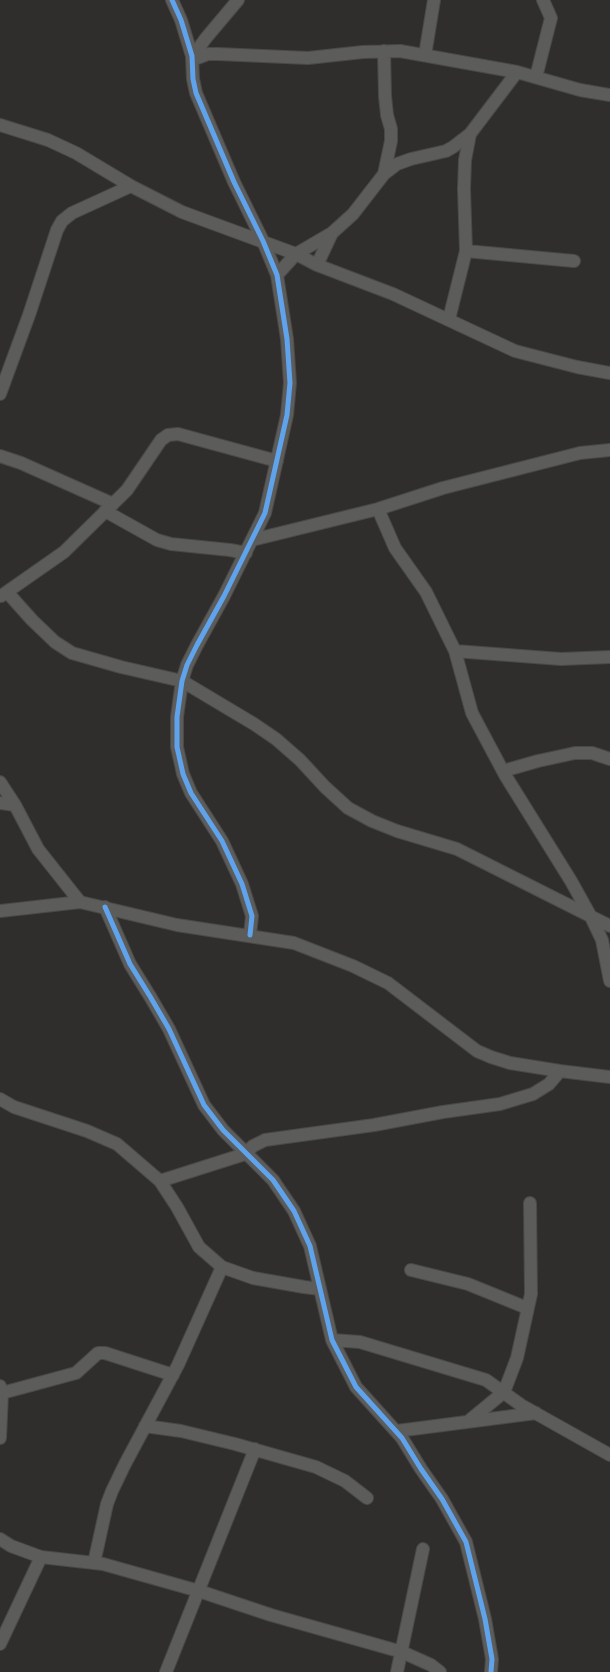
<!DOCTYPE html>
<style>
body{margin:0}
canvas{display:block;background:#2f2e2c}
</style>
<canvas width="610" height="1672"></canvas>
<script>
const ctx = document.querySelector('canvas').getContext('2d');
ctx.lineJoin = 'round';
function shape(rows) {
  const path = new Path2D();
  for (const r of rows) {
    path.moveTo(r[0], r[1]);
    for (let i = 2; i < r.length; i += 2) path.lineTo(r[i], r[i + 1]);
  }
  return path;
}
function trace(path, color, width, dash) {
  ctx.strokeStyle = color;
  ctx.lineWidth = width;
  ctx.lineCap = dash ? 'butt' : 'round';
  ctx.setLineDash(dash || []);
  ctx.stroke(path);
}
const minor = shape([
 [172,0,181,20,192,56,193,79,196,93,234,182,263,241,277,275,287,339,290,383,287,415,265,513,224,596,197,645,187,665,182,681,177,717,177,747,183,774,191,793,222,841,242,884,252,916,250,935],
 [384,51,385,96,387,115,391,129,391,141,384,174],
 [425,55,434,0],
 [195,59,198,49,206,38,238,0],
 [193,61,195,59,208,54,218,54,308,58,363,52,400,51,517,72,580,90,610,95],
 [536,77,551,18,543,0],
 [0,125,48,140,76,153,131,186,182,212,296,254,317,265,393,294,515,351,577,367,610,373],
 [466,251,574,261],
 [317,265,332,233],
 [277,275,296,254,332,233,353,214,384,174,397,164,411,159,446,151,453,147,470,134],
 [449,319,466,251,464,189,465,160,470,134,517,72],
 [0,394,29,315,57,230,62,221,72,213,131,186],
 [0,456,21,463,113,504],
 [378,509,395,548,426,592,455,651,472,713,505,775,571,881,591,917,602,940,610,981],
 [105,511,157,540,171,544,230,550,246,553],
 [252,540,378,509,443,488,580,453,610,450],
 [7,592,32,620,55,642,72,653,121,667,182,681,254,724,276,739,300,760,325,787,348,808,372,821,397,831,457,849,610,926],
 [1,596,64,552,127,490,161,440,168,435,178,434,277,461],
 [455,651,561,659,610,657],
 [503,771,538,761,575,753,592,753,610,759],
 [0,782,15,805,38,849,80,902],
 [0,803,15,805],
 [105,907,130,964,151,998,169,1029,204,1105,223,1130,273,1180,294,1211,310,1246,332,1340,356,1387,402,1438,421,1469,442,1499,466,1542,485,1619,492,1659,491,1672],
 [0,911,80,902,177,925,294,943,353,966,388,983,477,1051,491,1057,510,1063,560,1071,610,1077],
 [0,1099,14,1107,87,1131,117,1144,160,1181,177,1207,199,1247,222,1267,253,1278,304,1287,320,1289],
 [160,1181,245,1154,253,1146,265,1140,374,1125,443,1112,500,1104,533,1094,549,1084,560,1071],
 [411,1270,468,1284,527,1308],
 [332,1340,360,1342,486,1380,521,1405,610,1455],
 [2,1393,76,1373,98,1353,105,1353,173,1375],
 [470,1420,504,1392,517,1358,531,1294,530,1203],
 [145,1426,181,1431,235,1444,316,1467,345,1481,367,1498],
 [397,1431,536,1413],
 [0,1438,2,1393,0,1386],
 [0,1539,11,1546,41,1557,103,1564,199,1591,271,1615,402,1652,431,1665,440,1672],
 [94,1563,107,1504,112,1491,125,1464,178,1365,222,1267],
 [0,1644,41,1557],
 [166,1672,255,1449],
 [397,1672,423,1549]
]);
trace(minor, '#4a4947', 14);
trace(minor, '#5c5c5b', 12);
trace(shape([
 [172,0,181,20,192,56,193,79,196,93,234,182,263,241,277,275,287,339,290,383,287,415,265,513,224,596,197,645,187,665,182,681,177,717,177,747,183,774,191,793,222,841,242,884,252,916,250,935],
 [105,907,130,964,151,998,169,1029,204,1105,223,1130,273,1180,294,1211,310,1246,332,1340,356,1387,402,1438,421,1469,442,1499,466,1542,485,1619,492,1659,491,1672]
]), '#60a3ed', 5);
</script>
